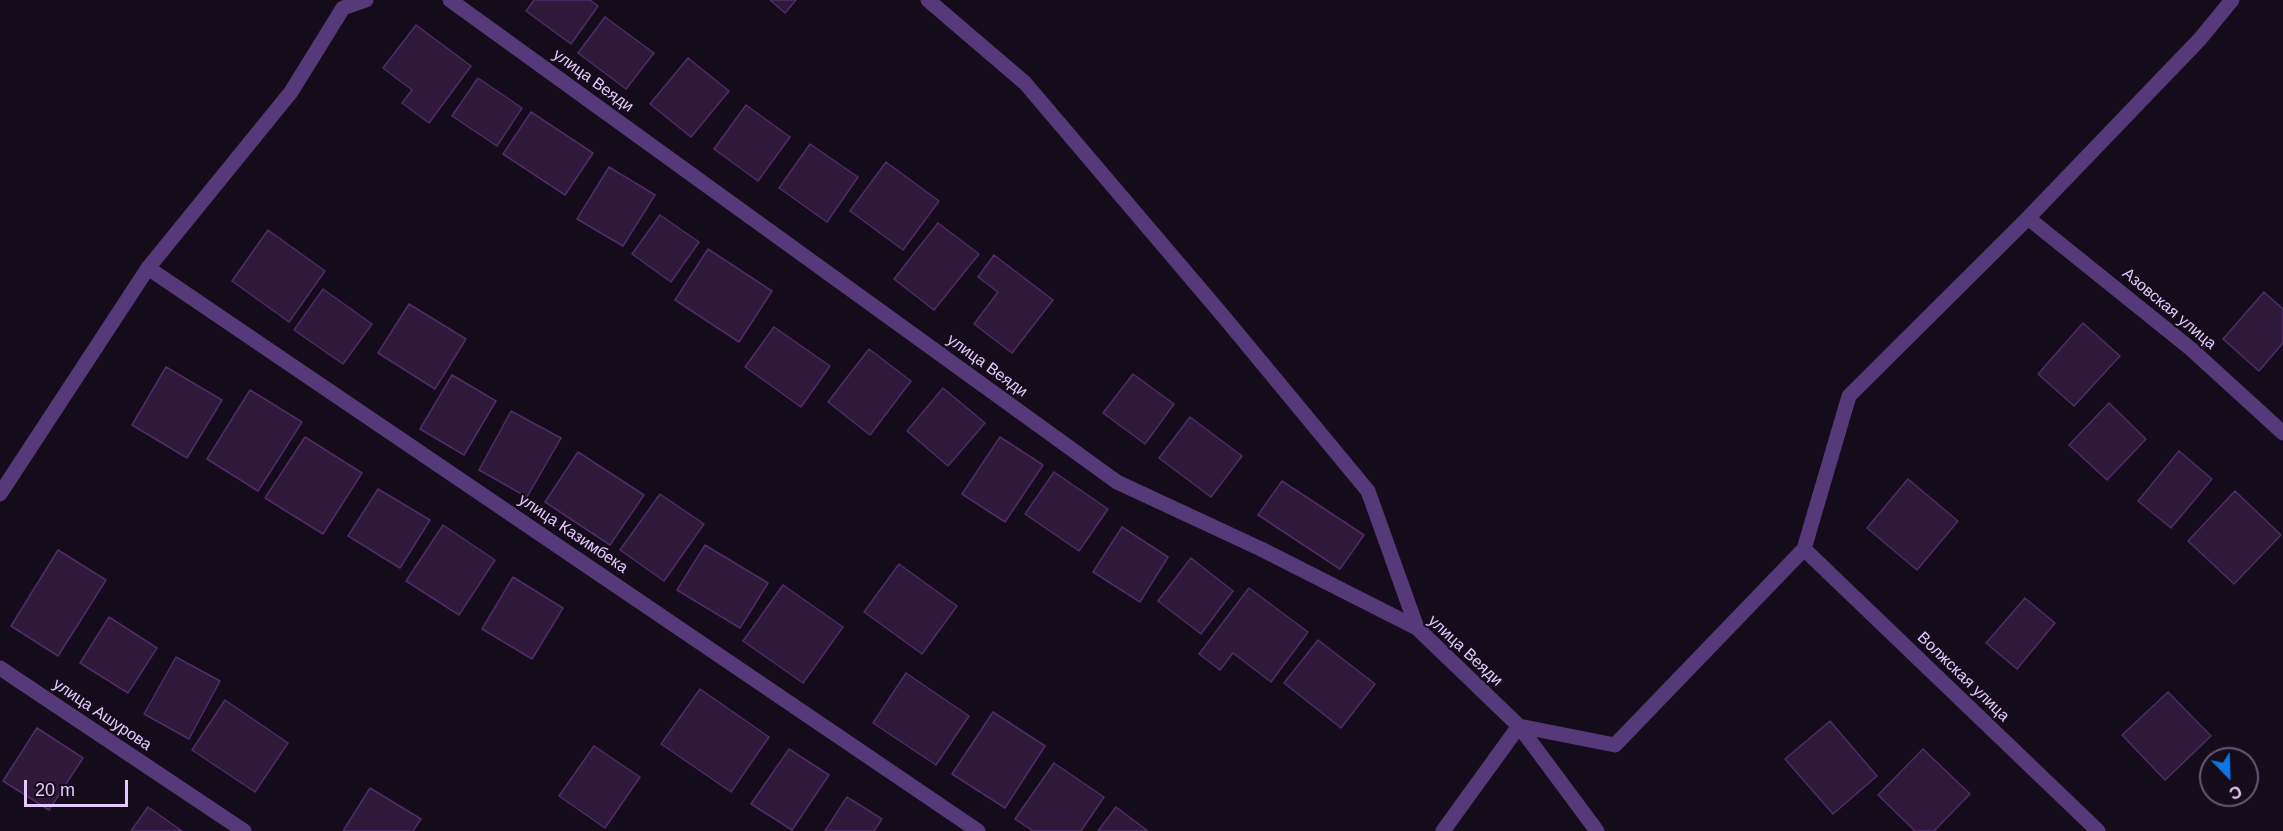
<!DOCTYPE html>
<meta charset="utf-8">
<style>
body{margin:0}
#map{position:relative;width:2283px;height:831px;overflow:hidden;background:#150c1b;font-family:Helvetica,sans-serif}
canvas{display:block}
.north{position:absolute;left:2199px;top:747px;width:60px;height:60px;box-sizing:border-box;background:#150c1b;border:2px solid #685875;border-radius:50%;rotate:157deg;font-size:16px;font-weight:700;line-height:24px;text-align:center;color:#e4c9fc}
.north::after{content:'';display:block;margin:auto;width:21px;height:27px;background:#0c76e5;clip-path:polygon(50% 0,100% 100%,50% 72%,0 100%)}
.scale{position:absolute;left:24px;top:780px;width:104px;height:27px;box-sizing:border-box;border:3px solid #e4c9fc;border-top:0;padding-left:8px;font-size:18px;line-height:21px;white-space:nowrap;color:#e4c9fc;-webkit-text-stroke:4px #150c1b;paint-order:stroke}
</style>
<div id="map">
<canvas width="2283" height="831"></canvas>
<div class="north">С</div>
<div class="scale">20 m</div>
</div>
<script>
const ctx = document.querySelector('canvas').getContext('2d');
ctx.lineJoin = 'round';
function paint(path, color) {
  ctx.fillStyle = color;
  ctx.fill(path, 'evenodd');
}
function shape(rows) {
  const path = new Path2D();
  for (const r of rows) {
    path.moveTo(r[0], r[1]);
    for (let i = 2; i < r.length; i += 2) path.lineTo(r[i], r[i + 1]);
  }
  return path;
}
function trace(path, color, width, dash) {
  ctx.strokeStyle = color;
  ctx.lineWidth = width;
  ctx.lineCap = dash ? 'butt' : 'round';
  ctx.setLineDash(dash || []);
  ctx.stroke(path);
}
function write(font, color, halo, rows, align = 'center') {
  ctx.font = font + ' Helvetica,sans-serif';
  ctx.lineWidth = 4.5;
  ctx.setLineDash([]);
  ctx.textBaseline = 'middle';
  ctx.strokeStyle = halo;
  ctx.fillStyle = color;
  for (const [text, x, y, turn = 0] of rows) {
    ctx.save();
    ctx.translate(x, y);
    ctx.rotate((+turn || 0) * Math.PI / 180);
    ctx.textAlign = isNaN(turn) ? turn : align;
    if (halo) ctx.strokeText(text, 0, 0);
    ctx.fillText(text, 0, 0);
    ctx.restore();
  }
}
const building = shape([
 [534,0,590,0,598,6,571,44,526,11,534,0],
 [770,0,796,0,785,13,770,0],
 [605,17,654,53,626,89,578,53,605,17],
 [416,25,471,66,429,123,402,103,412,90,383,68,416,25],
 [688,58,729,91,691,137,650,104,688,58],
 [478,78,522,108,497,146,452,116,478,78],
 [746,105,790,137,758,181,714,149,746,105],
 [531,112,593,153,565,195,503,154,531,112],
 [810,144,858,177,827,222,779,188,810,144],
 [886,162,939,201,903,250,850,211,886,162],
 [609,167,655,195,623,246,577,219,609,167],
 [660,215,699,242,671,282,632,254,660,215],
 [938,223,979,254,934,310,894,279,938,223],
 [268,230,325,271,289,322,232,281,268,230],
 [708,249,772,291,739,342,675,300,708,249],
 [994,255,1053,300,1012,353,974,324,998,292,978,277,994,255],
 [323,289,372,324,343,364,294,330,323,289],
 [2264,292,2283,309,2283,343,2259,371,2223,339,2264,292],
 [409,304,466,339,435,389,378,353,409,304],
 [2083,323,2120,356,2074,406,2038,374,2083,323],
 [774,327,830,366,801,407,745,367,774,327],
 [869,349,911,381,870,435,828,402,869,349],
 [166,367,222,400,187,458,132,425,166,367],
 [1133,374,1174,404,1145,444,1103,413,1133,374],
 [452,375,496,401,464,455,420,429,452,375],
 [943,388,985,423,948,466,907,431,943,388],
 [250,390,302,422,258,491,207,459,250,390],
 [2109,403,2146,439,2107,480,2069,445,2109,403],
 [511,411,561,438,527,497,479,470,511,411],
 [1190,417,1242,456,1211,497,1159,458,1190,417],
 [305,437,362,473,323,534,265,498,305,437],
 [1000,437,1043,465,1005,522,962,494,1000,437],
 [2179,451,2212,479,2171,528,2138,501,2179,451],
 [578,452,644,495,610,545,545,502,578,452],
 [1054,472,1108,509,1079,551,1025,514,1054,472],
 [1908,479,1958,521,1917,570,1867,528,1908,479],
 [1282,481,1364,535,1340,569,1258,515,1282,481],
 [378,489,430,520,400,568,348,536,378,489],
 [2235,491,2281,535,2234,584,2188,541,2235,491],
 [660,494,704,524,664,581,620,550,660,494],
 [443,525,495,560,459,615,406,581,443,525],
 [1122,527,1168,557,1140,602,1093,572,1122,527],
 [705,545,768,583,740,628,677,590,705,545],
 [58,550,106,580,58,656,11,626,58,550],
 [1191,558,1233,591,1201,634,1158,601,1191,558],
 [899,564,957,606,922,654,864,612,899,564],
 [513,577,563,608,532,659,482,629,513,577],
 [783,585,843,627,803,683,743,641,783,585],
 [1249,588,1308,632,1271,682,1233,653,1220,670,1199,654,1249,588],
 [2025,598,2055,623,2017,669,1986,643,2025,598],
 [109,617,157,648,128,693,80,663,109,617],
 [1318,640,1375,684,1341,728,1284,683,1318,640],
 [176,657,220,681,189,739,144,714,176,657],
 [906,673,969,716,936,765,873,723,906,673],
 [700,689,769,737,731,792,661,744,700,689],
 [2168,692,2211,736,2165,780,2122,735,2168,692],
 [225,700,288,743,255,792,192,750,225,700],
 [993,712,1045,746,1005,808,952,774,993,712],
 [1830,721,1877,776,1833,814,1785,759,1830,721],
 [37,728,83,758,49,810,3,781,37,728],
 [594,746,640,777,605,828,559,796,594,746],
 [789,749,829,775,792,830,751,804,789,749],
 [1923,749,1970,794,1934,831,1915,831,1878,795,1923,749],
 [1054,763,1104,797,1081,831,1033,831,1015,819,1054,763],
 [370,788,421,819,413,831,343,831,370,788],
 [847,797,882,819,874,831,825,831,847,797],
 [148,807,182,831,131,831,148,807],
 [1116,807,1148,831,1098,831,1116,807]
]);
paint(building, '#2e193b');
trace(building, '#4f2c66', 1.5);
trace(shape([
 [450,0,1117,482,1261,549,1417,628,1519,726,1597,831],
 [928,0,1025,83,1224,317,1368,491,1417,628],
 [2028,218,2191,349,2283,433],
 [148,268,978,831],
 [0,494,148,268,291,92,343,8,366,0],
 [1804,549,2098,831],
 [0,668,244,831],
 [1443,831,1519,726,1615,745,1804,549,1849,396,2028,218,2200,39,2232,0]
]), '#553978', 15);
write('16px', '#e4c9fc', '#150c1b', [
 ["улица Веяди",593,81,36],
 ["Азовская улица",2169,309,40],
 ["улица Веяди",987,366,36],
 ["улица Казимбека",573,534,34],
 ["улица Веяди",1465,651,43],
 ["Волжская улица",1963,677,44],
 ["улица Ашурова",102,715,34]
]);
</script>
